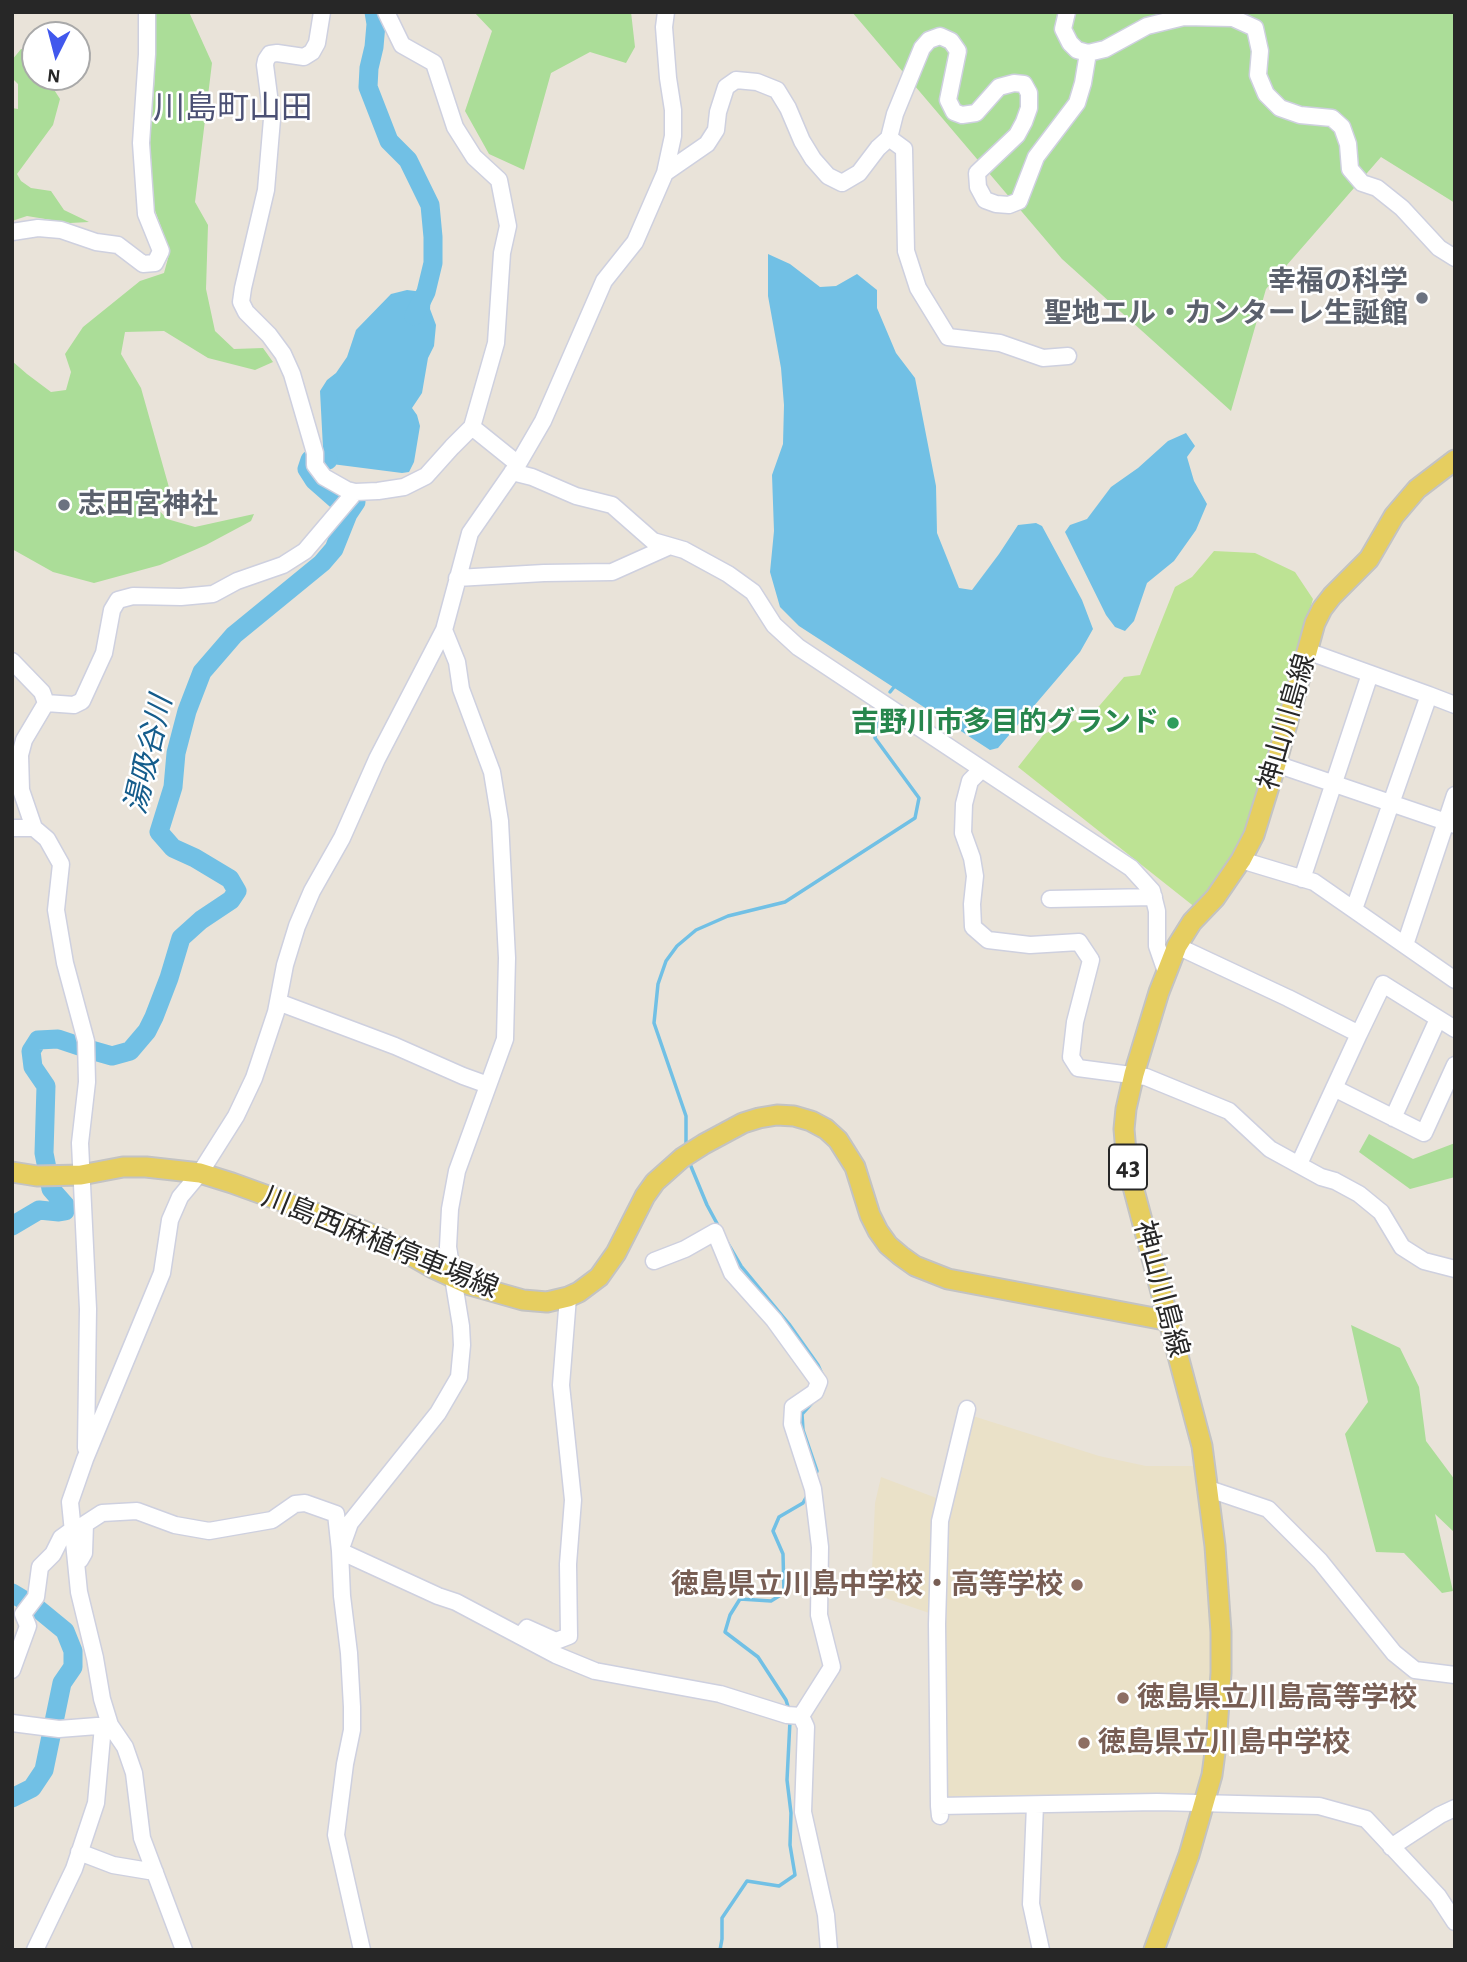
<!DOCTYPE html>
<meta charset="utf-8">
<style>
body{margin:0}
#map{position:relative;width:1467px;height:1962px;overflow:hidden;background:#e9e3d9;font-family:"Alegreya Sans",sans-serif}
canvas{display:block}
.frame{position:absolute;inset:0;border:14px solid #272727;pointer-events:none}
.north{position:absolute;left:21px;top:21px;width:70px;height:70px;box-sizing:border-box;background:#fff;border:2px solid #a9a9a9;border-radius:50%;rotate:186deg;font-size:19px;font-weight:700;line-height:28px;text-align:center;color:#272727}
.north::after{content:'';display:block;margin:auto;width:24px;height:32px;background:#4158ed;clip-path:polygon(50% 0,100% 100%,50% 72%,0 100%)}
</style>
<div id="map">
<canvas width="1467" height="1962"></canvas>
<div class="frame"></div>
<div class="north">N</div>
</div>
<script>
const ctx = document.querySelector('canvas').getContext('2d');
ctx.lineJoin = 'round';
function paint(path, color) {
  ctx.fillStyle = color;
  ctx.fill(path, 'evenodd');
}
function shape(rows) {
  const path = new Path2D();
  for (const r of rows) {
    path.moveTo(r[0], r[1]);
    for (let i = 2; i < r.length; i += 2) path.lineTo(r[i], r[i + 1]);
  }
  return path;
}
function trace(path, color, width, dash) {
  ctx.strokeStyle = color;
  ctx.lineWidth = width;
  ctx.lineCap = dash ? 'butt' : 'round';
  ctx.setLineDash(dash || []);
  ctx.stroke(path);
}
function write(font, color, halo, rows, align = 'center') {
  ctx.font = font + ' "Alegreya Sans","Noto Sans JP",sans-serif';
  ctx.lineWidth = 5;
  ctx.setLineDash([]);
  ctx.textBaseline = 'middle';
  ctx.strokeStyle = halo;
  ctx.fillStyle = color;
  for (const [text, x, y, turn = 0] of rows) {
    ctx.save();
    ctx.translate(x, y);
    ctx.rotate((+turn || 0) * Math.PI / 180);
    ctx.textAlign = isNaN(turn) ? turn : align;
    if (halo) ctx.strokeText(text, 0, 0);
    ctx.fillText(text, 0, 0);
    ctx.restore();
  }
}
paint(shape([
 [973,1416,1099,1456,1146,1466,1197,1466,1215,1630,1211,1718,1199,1796,951,1801,944,1798,944,1540],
 [881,1477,939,1499,932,1614,871,1593,875,1503]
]), '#eae1c8');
paint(shape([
 [154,12,189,12,212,63,195,202,208,225,206,289,215,331,234,349,263,348,273,362,255,370,208,358,164,331,125,332,121,354,141,388,172,498,157,508,167,519,195,527,254,514,251,521,206,545,160,565,94,583,53,572,12,549,12,361,27,374,51,392,66,390,71,372,65,354,83,327,140,281,164,273,170,251,154,208,150,142,155,74],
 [474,12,631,12,635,47,626,63,590,52,551,73,524,170,489,154,465,111,492,31],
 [852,12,1455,12,1455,203,1381,157,1266,289,1231,411,1062,259],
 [21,49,30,50,35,58,35,77,46,77,60,99,53,125,17,174,21,181,31,188,51,191,64,210,89,222,70,223,27,216,12,221,12,108,18,109,18,84,12,78,12,60],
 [1369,1134,1413,1159,1455,1143,1455,1177,1410,1189,1359,1152],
 [1351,1325,1400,1348,1419,1387,1426,1441,1455,1480,1455,1533,1435,1514,1453,1591,1442,1593,1404,1553,1376,1552,1345,1434,1368,1402]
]), '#abdd98');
paint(shape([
 [1214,551,1255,553,1295,572,1313,599,1242,842,1196,908,1018,767,1044,734,1094,712,1124,677,1140,675,1175,587,1192,577]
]), '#bde394');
paint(shape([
 [768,254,790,264,820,287,836,286,857,274,877,290,877,308,896,353,915,378,936,486,937,533,959,588,972,590,999,554,1018,525,1036,523,1042,526,1082,600,1093,629,1080,652,998,748,990,750,799,626,780,607,770,572,774,531,772,475,783,444,784,405,781,368,768,296],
 [407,290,431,293,430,309,436,325,434,346,428,358,422,393,412,408,417,415,420,426,414,462,409,472,402,473,324,463,320,452,323,448,320,391,327,380,336,373,347,357,356,330,391,294],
 [1186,433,1195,446,1187,457,1194,481,1207,504,1196,530,1174,561,1147,583,1134,621,1125,631,1115,627,1106,615,1065,532,1070,525,1087,519,1111,487,1138,468,1168,441]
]), '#71c0e5');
trace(shape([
 [890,692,894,687],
 [686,1148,686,1116,654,1023,658,984,666,961,677,946,696,930,728,916,785,902,915,818,919,798,875,738,878,712],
 [690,1164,707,1205,720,1229],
 [727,1242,741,1266,789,1324,818,1365,822,1374],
 [812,1403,802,1414,803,1430,817,1471,815,1477],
 [789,1710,786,1700,758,1657,725,1632,730,1615,740,1599,771,1601,784,1593,783,1554,773,1531,779,1517,803,1503,808,1494],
 [720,1950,722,1939,722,1918,747,1881,779,1886,795,1875,790,1845,791,1813,787,1780,790,1721]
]), '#71c0e5', 3.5);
trace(shape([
 [374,12,376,24,374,47,369,68,368,87,389,141,408,160,430,205,433,237,433,263,426,292,414,316],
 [328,460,320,458,310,460,307,469,314,480,339,502,348,514],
 [12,1226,39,1210,59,1212,65,1211,66,1206,51,1189,44,1153,46,1086,33,1067,31,1051,38,1040,58,1039,91,1050,112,1056,130,1051,147,1031,154,1017,169,978,181,938,201,920,231,900,237,891,230,879,195,858,173,848,159,832,173,787,176,753,187,711,202,672,234,635,322,563,334,549,348,514,356,502],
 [12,1593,37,1608,65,1631,73,1651,73,1667,62,1683,44,1770,32,1788,12,1798]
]), '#71c0e5', 19);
const minor = shape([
 [322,12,317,43,312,52,304,57,277,53,270,54,266,60,265,65,272,119,266,190,243,288,241,302,246,312,269,335,283,354,292,374,315,453,315,465,324,477,347,490,355,492],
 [1067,12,1063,29,1070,43,1077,50,1088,53,1105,49,1147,26,1184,17,1233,18,1255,28,1260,51,1258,75,1266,94,1280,108,1300,115,1332,118,1342,127,1348,144,1350,169,1362,183,1377,188,1402,208,1439,248,1455,258],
 [889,138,904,149,906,251,918,288,948,337,1000,343,1043,358,1068,356],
 [665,173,707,144,716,130,718,112,726,87,736,80,757,82,777,90,788,108,802,141,813,159,828,176,842,183,859,173,878,148,889,138,895,114,922,48,929,40,940,36,951,41,958,51,948,100,954,112,962,115,976,113,999,87,1014,83,1024,84,1029,93,1029,108,1024,122,1017,135,977,173,978,187,985,200,996,204,1009,205,1019,201,1036,157,1077,103,1083,83,1088,53],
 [12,232,38,228,61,230,96,242,118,245,143,264,155,263,161,251,146,214,141,143,147,54,147,12],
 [472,427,518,464],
 [512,472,532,477,576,496,612,505,653,541,684,550,728,574,753,592,774,625,798,647,1131,868,1152,891,1157,911,1157,946,1166,972],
 [457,578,544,573,612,572,670,546],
 [1307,651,1429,695,1354,909],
 [12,661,42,692,46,703],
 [1429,695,1455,705],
 [46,703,74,705,82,701,104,653,112,610,118,600,133,596,181,597,213,594,237,581,283,565,305,551,355,492,378,491,404,487,426,476,452,447,472,427,496,343,502,253,508,226,499,180,474,157,455,127,434,63,402,45,386,12],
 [46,703,24,740,20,755,21,790,34,828,47,839,61,864,56,910,65,963,86,1041,87,1082,80,1143,88,1309,86,1448],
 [1276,764,1455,825],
 [982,769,970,781,964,804,963,833,972,858,975,876,972,904,973,927,988,940,1030,945,1079,942,1091,960,1075,1022,1071,1057,1078,1068,1146,1077,1229,1111,1270,1149,1321,1177,1335,1181,1359,1194,1381,1212,1402,1247,1424,1261,1455,1269],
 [12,828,34,828],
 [1241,860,1314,882,1455,980],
 [1302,879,1370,674],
 [1050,899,1154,897],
 [1405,945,1455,795],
 [1177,946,1288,998,1359,1034,1299,1164],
 [278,1002,395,1046,463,1076,488,1085],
 [1359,1034,1383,984,1455,1029],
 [1334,1088,1424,1133,1455,1065],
 [1393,1118,1438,1019],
 [654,1261,685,1249,715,1232,732,1273,774,1320,819,1382,815,1392,793,1407,792,1424,813,1489,820,1547,819,1615,832,1667,801,1716],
 [1209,1489,1268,1509,1320,1561,1394,1653,1415,1670,1455,1675],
 [340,1551,350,1523,438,1413,459,1377,462,1345,461,1326,448,1247,450,1209,457,1171,505,1039,507,958,500,821,492,772,461,689,457,662,444,630],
 [340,1551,438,1596,456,1602,556,1655,595,1671,720,1694,787,1715,801,1716],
 [80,1560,84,1553,85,1524,102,1513,137,1511,175,1525,209,1531,272,1520,295,1504,305,1503,336,1514,340,1551,342,1596,349,1653,352,1707,352,1730,345,1764,336,1835,362,1950],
 [522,1634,527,1628,556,1641,569,1636,568,1564,573,1500,561,1385,568,1297],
 [12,1670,28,1626,23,1614,36,1597,40,1567,53,1554,61,1538,72,1530],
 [801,1716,806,1727,803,1812,826,1915,829,1950],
 [12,1723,59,1729,110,1725],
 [1035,1805,1031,1904,1041,1950],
 [939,1806,937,1624,940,1521,967,1409],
 [940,1816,939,1806,1157,1802,1319,1806,1366,1819,1438,1896,1455,1922],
 [1391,1847,1440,1815,1455,1808],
 [79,1852,113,1865,155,1872],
 [35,1950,74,1869,96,1803,103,1726],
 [184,1950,142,1838,134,1773,125,1747,110,1725,102,1699,95,1658,79,1592,70,1502,85,1459,162,1273,170,1220,180,1197,200,1173,236,1116,254,1078,276,1012,285,965,297,926,312,891,342,838,377,759,444,630,470,533,518,464,543,421,604,281,635,242,665,173,673,136,673,110,668,78,664,27,666,12]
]);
const major = shape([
 [12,1172,37,1176,81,1175,123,1167,146,1167,200,1173,232,1183,359,1229,384,1240,433,1268,470,1285,523,1300,547,1302,568,1297,579,1292,599,1277,616,1253,645,1196,655,1182,682,1158,704,1144,743,1123,759,1118,777,1115,794,1116,811,1121,826,1129,838,1140,855,1167,870,1215,878,1231,888,1245,901,1256,915,1266,948,1279,1170,1321],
 [1154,1950,1189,1855,1212,1775,1216,1745,1221,1673,1221,1632,1215,1546,1202,1446,1127,1164,1124,1129,1126,1109,1134,1074,1159,992,1177,946,1192,922,1215,898,1241,860,1254,835,1276,764,1315,623,1322,609,1332,596,1369,559,1394,516,1417,489,1455,460]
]);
trace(minor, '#ced0df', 19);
trace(major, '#c3c3c3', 23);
trace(minor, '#fff', 16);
trace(major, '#e6ce60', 19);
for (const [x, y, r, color] of [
 [1422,298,7,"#6b7280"],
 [64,505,7,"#6b7280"],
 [1173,723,7,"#2e9e5b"],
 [1077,1585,7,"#8d6e63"],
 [1123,1698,7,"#8d6e63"],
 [1084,1743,7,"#8d6e63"]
]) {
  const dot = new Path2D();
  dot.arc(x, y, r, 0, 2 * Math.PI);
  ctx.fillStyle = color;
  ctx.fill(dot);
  trace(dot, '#fff', 2.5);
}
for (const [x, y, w] of [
 [1128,1167,38]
]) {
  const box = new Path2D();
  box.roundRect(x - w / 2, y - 22.5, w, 45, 5);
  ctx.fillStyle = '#fff';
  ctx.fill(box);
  trace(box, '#272727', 2);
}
write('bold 26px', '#272727', null, [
 ["43",1128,1167]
]);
write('bold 28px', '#5b616d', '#fff', [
 ["幸福の科学",1408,282],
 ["聖地エル・カンターレ生誕館",1408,314],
 ["志田宮神社",78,505,"left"]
], 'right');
write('28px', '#272727', '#fff', [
 ["神山川島線",1287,722,-74],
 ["川島西麻植停車場線",380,1243,22],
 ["神山川島線",1161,1289,75]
]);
write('bold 28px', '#27864d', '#fff', [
 ["吉野川市多目的グランド",1159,723]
], 'right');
write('bold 28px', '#785e54', '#fff', [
 ["徳島県立川島中学校・高等学校",1063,1585,"right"],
 ["徳島県立川島高等学校",1137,1698],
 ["徳島県立川島中学校",1098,1743]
], 'left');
write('italic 30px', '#155d8c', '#fff', [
 ["湯吸谷川",149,755,-77]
]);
write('32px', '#4b5074', '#fff', [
 ["川島町山田",233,108]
]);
</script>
